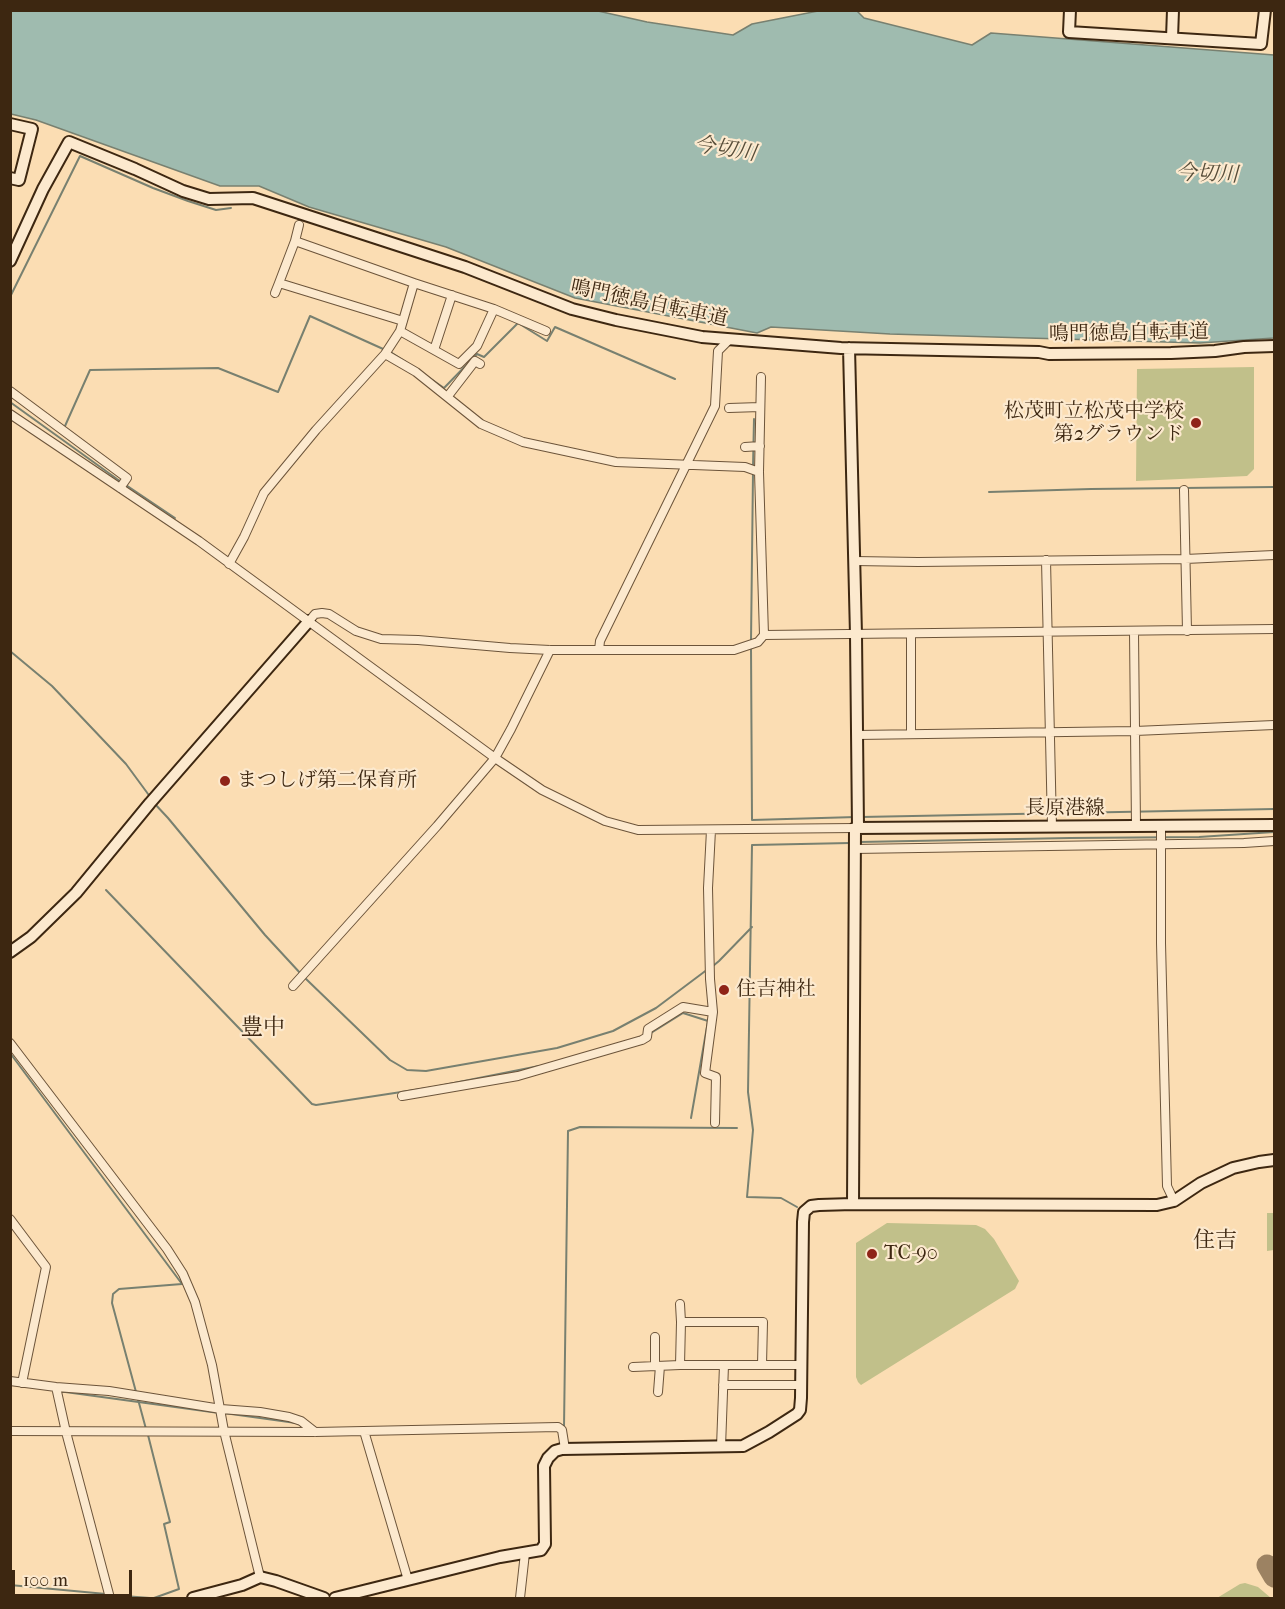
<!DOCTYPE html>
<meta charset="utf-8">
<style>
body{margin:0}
#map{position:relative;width:1285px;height:1609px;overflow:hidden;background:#fbddb3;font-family:"IM FELL French Canon",serif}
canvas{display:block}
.frame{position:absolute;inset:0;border:12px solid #3d2711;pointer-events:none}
.scale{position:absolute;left:12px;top:1570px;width:120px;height:27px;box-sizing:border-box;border:3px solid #3d2711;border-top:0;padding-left:8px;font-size:18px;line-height:21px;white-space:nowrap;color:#3d2711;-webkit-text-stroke:4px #fce9ce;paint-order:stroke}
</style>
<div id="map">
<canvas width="1285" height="1609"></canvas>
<div class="frame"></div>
<div class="scale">100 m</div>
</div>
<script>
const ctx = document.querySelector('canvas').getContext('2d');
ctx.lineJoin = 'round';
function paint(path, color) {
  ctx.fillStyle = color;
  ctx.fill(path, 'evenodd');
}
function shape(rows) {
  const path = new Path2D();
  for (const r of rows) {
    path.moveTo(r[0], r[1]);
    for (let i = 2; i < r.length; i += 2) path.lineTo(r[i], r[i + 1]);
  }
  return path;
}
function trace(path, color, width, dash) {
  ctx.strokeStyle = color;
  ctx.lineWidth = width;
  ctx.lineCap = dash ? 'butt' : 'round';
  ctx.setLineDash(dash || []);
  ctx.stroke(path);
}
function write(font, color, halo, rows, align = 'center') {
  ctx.font = font + ' "IM FELL French Canon","Noto Serif JP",serif';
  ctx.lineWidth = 4.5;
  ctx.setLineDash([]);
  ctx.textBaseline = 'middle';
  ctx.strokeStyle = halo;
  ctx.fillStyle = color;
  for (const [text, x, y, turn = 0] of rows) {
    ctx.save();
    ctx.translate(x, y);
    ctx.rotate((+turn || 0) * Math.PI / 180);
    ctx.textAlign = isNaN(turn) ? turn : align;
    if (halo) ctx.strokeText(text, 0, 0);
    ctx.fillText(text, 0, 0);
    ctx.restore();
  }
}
paint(shape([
 [1254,367,1254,469,1247,476,1136,481,1137,369],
 [1267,1213,1274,1213,1274,1250,1267,1251],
 [887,1223,976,1225,985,1229,994,1239,1019,1281,1015,1289,861,1385,858,1382,856,1377,856,1243],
 [1245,1583,1258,1587,1271,1598,1217,1598,1240,1584]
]), '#c1c08a');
const water = shape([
 [598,11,647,22,733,35,752,24,818,11,857,11,864,18,972,45,991,33,1274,55,1274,338,1200,343,890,334,771,327,757,333,575,298,446,247,309,207,259,186,220,186,36,120,11,114,11,11,598,11]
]);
paint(water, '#9fbbaf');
trace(water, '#788070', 1.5);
trace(shape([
 [10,297,80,156,153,188,188,201,216,210,231,208],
 [428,377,444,388,477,354,484,357,518,323,547,341,555,327,675,379],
 [10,402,117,479,175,518],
 [65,426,90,370,218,368,278,392,310,316,392,353,406,362],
 [753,467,754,419],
 [989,492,1091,489,1274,487],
 [751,641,753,473],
 [751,647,752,820,856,817],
 [10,651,52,686,126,764,151,798],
 [154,803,168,818,265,935,301,974],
 [861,817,1274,809],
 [859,842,1070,838,1199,837,1274,832],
 [106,890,312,1104,316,1105,434,1087,539,1066],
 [713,966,719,961,752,927],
 [305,978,390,1060,407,1070,426,1071,557,1048,613,1031,656,1008,708,969],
 [651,1033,683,1013,708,1021,691,1118],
 [10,1053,182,1284,119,1289,113,1294,112,1303,146,1429],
 [797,1207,781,1198,747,1197,753,1130,748,1092,752,845,850,843],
 [58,1391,219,1413],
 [224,1413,296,1423],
 [564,1427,568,1131,580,1127,737,1128],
 [148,1435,170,1522,164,1524,179,1589,154,1598],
 [10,1585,106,1594],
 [111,1595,150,1598]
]), '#788070', 2);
trace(shape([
 [1267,1565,1274,1577]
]), '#9c8262', 21);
const street = shape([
 [295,241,299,225],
 [414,283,494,309,546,331],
 [275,293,279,283],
 [400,331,459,364,477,346,494,309],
 [434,350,452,295],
 [385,354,416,372,481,424,523,442,616,462,745,467,759,472],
 [761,377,759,472,764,635],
 [10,391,127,478,120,488],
 [448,396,475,361,480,364],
 [729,408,760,407],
 [10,414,199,541,495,758,542,790,605,821,638,830,855,828],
 [745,447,760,446],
 [1184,490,1187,631],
 [1046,560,1052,827],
 [854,561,918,562,1185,559,1274,555],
 [229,564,244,537,264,493,316,430,385,354,400,331,414,283,295,241,279,283,403,321],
 [309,621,315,614,322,613,329,614,356,631,381,639,418,640,510,648,550,650,734,650,758,642,764,635,1274,629],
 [1134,632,1136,827],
 [911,634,911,734],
 [599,650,600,641,715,406,718,351,729,340],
 [857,735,1135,731,1274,725],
 [1161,827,1161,943,1167,1186,1174,1201],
 [854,849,1244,843,1274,841],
 [293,986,437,826,495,758,511,729,550,650],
 [713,1012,705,1073,716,1077,715,1123],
 [10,1043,167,1249,183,1274,195,1302,212,1365,224,1431,260,1577],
 [402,1096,518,1076,642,1040,647,1037,648,1029,683,1007,713,1012,710,979,708,888,711,830],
 [10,1219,46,1267,22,1383],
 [680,1304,681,1322],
 [655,1337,655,1366],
 [762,1365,763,1322,681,1322,680,1365,802,1365],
 [633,1367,680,1365],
 [10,1381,56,1387,109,1391,221,1409,260,1412,289,1417,301,1421,315,1432],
 [723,1385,801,1385],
 [56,1387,66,1432,110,1598],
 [658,1392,660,1366],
 [10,1431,315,1432,558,1427,562,1430,565,1449],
 [364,1431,408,1580],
 [721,1447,724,1365],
 [520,1598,525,1553]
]);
const secondary = shape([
 [1070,10,1069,32,1261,44,1265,10],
 [1172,38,1173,10],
 [10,124,32,129,19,180,10,178],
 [10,261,43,189,69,142,135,169,183,191,209,199,253,198,465,267,572,309,616,320,702,337,841,348,1039,352,1049,354,1171,353,1215,351,1244,347,1274,346],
 [849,348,856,635,858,828],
 [10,952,31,937,76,893,150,803,309,621],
 [853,1204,855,828,1274,825],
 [193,1598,242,1585,260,1577,276,1581,324,1598],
 [335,1598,500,1557,541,1550,545,1544,544,1466,548,1458,555,1451,562,1449,743,1446,769,1432,797,1414,800,1410,801,1398,803,1222,804,1212,811,1206,819,1205,853,1204,1157,1205,1174,1201,1201,1183,1233,1168,1259,1162,1274,1160]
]);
trace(street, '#6c543a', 10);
trace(secondary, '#3d2711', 14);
trace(street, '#fce9ce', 8);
trace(secondary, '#fce9ce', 10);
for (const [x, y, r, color] of [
 [1196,423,6,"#8f2418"],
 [225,781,6,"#8f2418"],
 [724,990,6,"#8f2418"],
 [872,1254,6,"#8f2418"]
]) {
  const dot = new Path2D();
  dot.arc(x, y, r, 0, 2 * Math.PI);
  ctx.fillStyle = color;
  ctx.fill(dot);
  trace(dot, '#fce9ce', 2);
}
write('20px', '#3d2711', '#fce9ce', [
 ["鳴門徳島自転車道",649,304,12],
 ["鳴門徳島自転車道",1129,334,-1],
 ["長原港線",1065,809]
]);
write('20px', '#3d2711', '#fce9ce', [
 ["松茂町立松茂中学校",1184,412,"right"],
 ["第2グラウンド",1184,435,"right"],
 ["まつしげ第二保育所",237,781],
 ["住吉神社",736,990],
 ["TC-90",884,1254]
], 'left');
write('italic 21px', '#564c38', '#fce9ce', [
 ["今切川",725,150,9],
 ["今切川",1207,175,2]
]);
write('22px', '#3d2711', '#fce9ce', [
 ["豊中",263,1029],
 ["住吉",1215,1242]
]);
</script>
